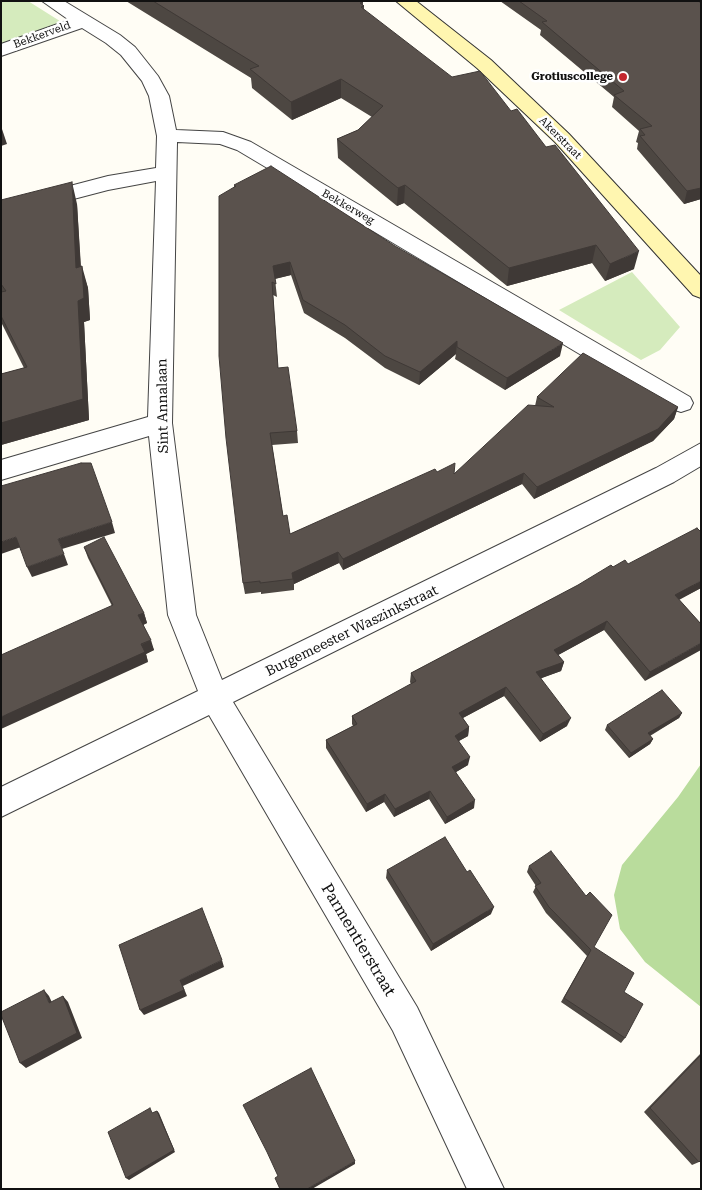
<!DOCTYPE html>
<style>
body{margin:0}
#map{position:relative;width:702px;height:1190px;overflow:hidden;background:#fffdf5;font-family:"Roboto Serif",serif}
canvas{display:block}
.frame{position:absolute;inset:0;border:2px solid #111;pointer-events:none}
</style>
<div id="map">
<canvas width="702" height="1190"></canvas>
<div class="frame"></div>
</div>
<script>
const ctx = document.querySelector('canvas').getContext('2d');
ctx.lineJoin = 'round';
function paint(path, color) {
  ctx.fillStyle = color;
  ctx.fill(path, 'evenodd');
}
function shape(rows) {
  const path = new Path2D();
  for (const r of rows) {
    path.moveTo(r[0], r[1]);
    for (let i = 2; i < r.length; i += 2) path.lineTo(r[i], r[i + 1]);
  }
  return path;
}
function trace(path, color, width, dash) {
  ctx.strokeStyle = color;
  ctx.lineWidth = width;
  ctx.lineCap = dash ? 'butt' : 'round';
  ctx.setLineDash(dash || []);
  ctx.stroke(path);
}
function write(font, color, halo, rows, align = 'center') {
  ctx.font = font + ' "Roboto Serif",serif';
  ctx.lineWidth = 5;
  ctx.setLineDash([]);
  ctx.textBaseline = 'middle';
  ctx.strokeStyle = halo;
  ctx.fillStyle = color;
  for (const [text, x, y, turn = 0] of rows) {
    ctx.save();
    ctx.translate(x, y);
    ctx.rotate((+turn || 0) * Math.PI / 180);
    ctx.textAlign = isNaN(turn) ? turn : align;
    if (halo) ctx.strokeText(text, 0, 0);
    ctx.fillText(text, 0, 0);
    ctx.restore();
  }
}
paint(shape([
 [1,1,28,1,63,23,1,45],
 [632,272,680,327,660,350,641,360,559,310]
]), '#d5ebbd');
paint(shape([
 [701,764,701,1007,645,962,620,929,614,895,622,865,678,797]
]), '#b9dc9c');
const street = shape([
 [42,1,64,1,120,35,135,47,158,76,169,96,176,130,223,132,251,142,690,397,693,403,690,409,681,412,672,409,237,150,220,144,177,142,172,423,196,615,222,680,656,468,701,443,701,466,674,482,233,702,417,1007,504,1189,467,1189,393,1031,209,715,1,817,1,787,198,691,168,615,149,436,1,480,1,460,148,417,156,181,108,190,1,218,1,204,108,176,156,168,157,136,149,96,142,81,121,55,106,43,82,28,1,56,1,44,69,20,42,1]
]);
const secondary = shape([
 [396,1,416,1,491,60,569,134,701,276,701,298,693,295,555,142,477,68,396,1]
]);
trace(street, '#444', 2);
trace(secondary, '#333', 2);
paint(street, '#fff');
paint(secondary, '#fff6b0');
paint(shape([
 [126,1,361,1,363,2,363,5,364,6,364,10,634,269,605,281,592,263,507,286,404,203,397,206,338,158,337,139,358,130,372,117,341,98,292,120,252,88,251,78],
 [500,1,698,1,701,3,701,199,684,204,637,149,638,143,636,142,639,131,612,107,614,97,540,35,541,30],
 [234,185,560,356,505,390,455,359,456,354,419,385,385,368,345,338,304,313,291,275,275,279,277,297,273,295,278,368,297,431,298,443,272,445,283,516,290,534,437,472,454,474,535,406,537,397,678,407,674,419,653,441,534,499,522,484,343,570,339,563,294,584,294,590,261,594,261,592,245,594,243,583],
 [1,200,77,204,81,267,88,288,90,320,84,322,89,420,1,445,1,374,24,368,1,322],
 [84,547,144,613,147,623,143,625,154,650,146,654,148,662,112,606,88,558],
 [628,564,701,588,679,600,701,624,645,681,604,630,558,655,564,662,561,671,541,678,567,726,540,742,504,696,463,718,469,727,468,736,459,741,468,765,456,772,474,808,445,824,429,799,394,817,384,802,366,812,326,748,326,740,353,726,352,724,352,716,411,684,410,682,411,673,613,567],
 [682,713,679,718,650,736,653,739,650,744,629,758,605,730,607,725],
 [529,866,594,947,624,992,625,1038,621,1043,561,1002,587,956,546,913,533,892,536,886,527,872],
 [387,870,491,914,431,951,386,878],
 [701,1053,701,1160,699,1162,692,1165,644,1112]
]), '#4d4742');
paint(shape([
 [341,79,341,98,292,120,291,102],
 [1,126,7,144,1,146],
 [72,182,77,204,82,290,76,268],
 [405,185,404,203,397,206,398,188],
 [701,188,701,199,684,204,687,191],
 [596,245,592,263,507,286,509,268],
 [639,251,634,269,605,281,610,264],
 [290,262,291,275,274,279,273,266],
 [82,266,88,288,90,320,84,322,89,420,1,445,1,423,78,301],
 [457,341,456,354,419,385,420,372],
 [563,343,560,356,505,390,507,378],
 [678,407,674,419,653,441,534,499,537,487],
 [524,473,522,484,343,570,343,559],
 [112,522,115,533,62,549,58,539],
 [16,537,21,547,1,554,1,542],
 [338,552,339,563,294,584,292,573],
 [64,554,68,565,32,577,27,567],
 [701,581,701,588,670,604,675,595],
 [144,613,147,623,141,626,138,615],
 [607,621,604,630,551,659,554,650],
 [151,640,154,650,146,654,148,662,1,729,1,717],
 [701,643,701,650,645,681,650,672],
 [564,662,561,671,534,681,536,672],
 [506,687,504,696,457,721,459,713],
 [682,713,679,718,645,738,648,733],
 [571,718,567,726,540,742,543,734],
 [469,727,468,736,453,744,455,736],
 [653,739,650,744,629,758,631,753],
 [470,757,468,765,451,775,452,767],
 [430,791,429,799,394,817,395,809],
 [385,794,384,802,366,812,367,804],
 [475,800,474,808,445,824,447,817],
 [494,907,491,914,431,951,433,944],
 [222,960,224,967,183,986,187,996,144,1015,140,1010,180,980],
 [44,990,49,996,55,1009,49,1003],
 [63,996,68,1002,82,1038,26,1068,20,1063],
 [157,1111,159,1113,175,1152,129,1180,126,1178],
 [355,1161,355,1164,312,1189,307,1189]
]), '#3f3936');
const building = shape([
 [153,1,361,1,363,2,360,3,364,6,361,7,452,77,480,71,511,111,517,109,546,147,555,145,639,251,610,264,596,245,509,268,405,185,398,188,337,139,358,130,383,106,341,79,291,102,250,69,259,66,153,1],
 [519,1,698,1,701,3,701,188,687,191,640,136,645,135,640,129,652,126,614,95,624,91,542,22,547,21,519,1],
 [271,166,395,246,563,343,507,378,457,347,457,341,420,372,385,356,345,325,303,300,290,262,273,266,276,284,272,282,278,368,288,367,297,431,270,433,283,516,287,515,290,534,435,469,437,472,455,463,454,474,528,405,554,407,537,397,583,353,678,407,658,429,537,487,524,473,343,559,338,552,292,573,293,579,260,583,260,581,243,583,226,438,219,356,219,196,236,186,234,185,271,166],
 [72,182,76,268,82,266,84,298,78,301,83,399,1,423,1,374,27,367,1,316,1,292,6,291,1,284,1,200,72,182],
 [81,463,91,463,112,522,58,539,64,554,27,567,16,537,1,542,1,486,81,463],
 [697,528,701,532,701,581,675,595,701,624,701,643,650,672,607,621,554,650,564,662,536,672,571,718,543,734,506,687,459,713,469,727,455,736,470,757,452,767,475,800,447,817,430,791,395,809,385,794,367,804,326,740,357,724,352,716,416,681,411,673,578,585,611,565,613,567,625,560,628,564,697,528],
 [104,537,144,613,138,615,151,640,141,644,145,652,1,717,1,655,113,605,84,547,104,537],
 [662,690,682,713,648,733,653,739,631,753,607,725,662,690],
 [445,837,467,872,470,870,494,907,433,944,387,870,445,837],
 [551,851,586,896,590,892,612,915,594,947,634,973,624,992,643,1004,625,1038,564,998,591,950,549,907,535,886,541,883,529,866,551,851],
 [202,908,222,960,180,980,184,990,140,1010,119,945,202,908],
 [44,990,49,1003,63,996,77,1033,20,1063,1,1015,1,1012,44,990],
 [701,1055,701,1160,699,1162,650,1108,701,1055],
 [311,1068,355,1161,307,1189,280,1189,275,1178,278,1176,267,1152,243,1105,311,1068],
 [150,1108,152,1113,157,1111,174,1150,126,1178,108,1132,150,1108]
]);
paint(building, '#5a524d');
trace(building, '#3f3936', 1);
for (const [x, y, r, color] of [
 [623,77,5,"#c4262e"]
]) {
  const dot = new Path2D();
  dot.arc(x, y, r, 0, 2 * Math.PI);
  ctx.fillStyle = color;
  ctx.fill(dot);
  trace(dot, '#fff', 2);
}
write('11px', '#111', '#fff', [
 ["Bekkerveld",42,35,-20],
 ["Akerstraat",560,138,45],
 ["Bekkerweg",348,207,30]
]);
write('bold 11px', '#111', '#fff', [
 ["Grotiuscollege",613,77]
], 'right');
write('14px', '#111', '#fff', [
 ["Sint Annalaan",163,406,-91],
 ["Burgemeester Waszinkstraat",352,631,-26]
]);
write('16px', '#111', '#fff', [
 ["Parmentierstraat",358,940,59]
]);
</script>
